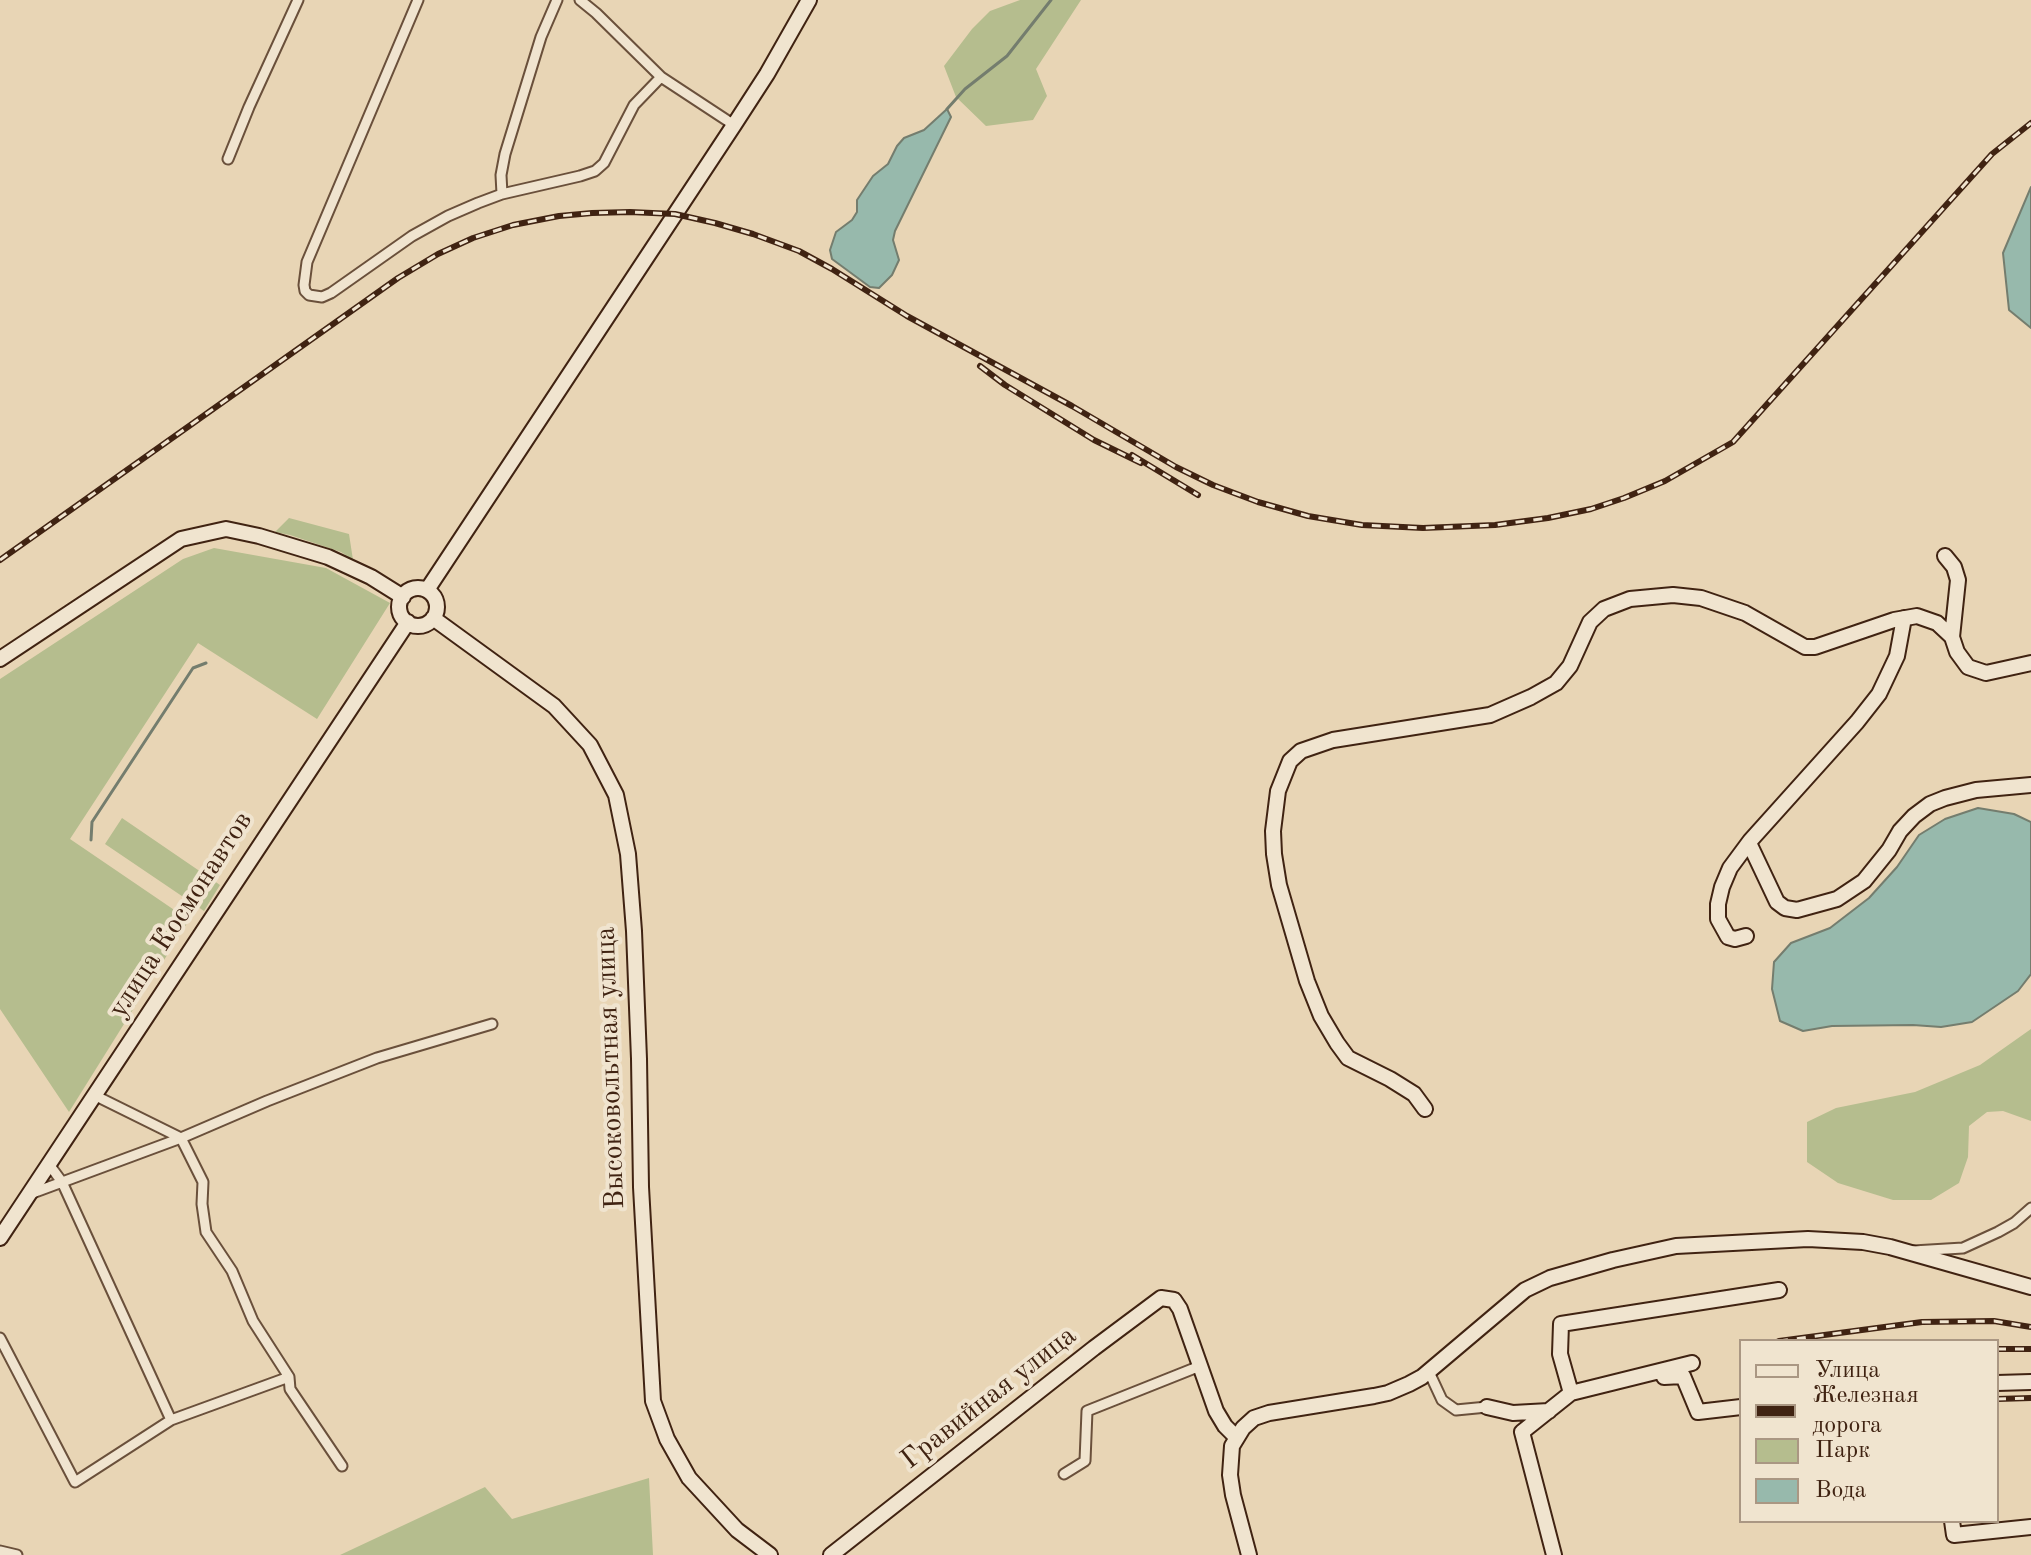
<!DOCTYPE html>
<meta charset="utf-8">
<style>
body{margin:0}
#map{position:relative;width:2031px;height:1555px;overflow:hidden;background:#e8d5b5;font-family:"Old Standard TT",serif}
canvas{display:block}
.legend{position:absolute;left:1739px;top:1339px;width:260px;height:184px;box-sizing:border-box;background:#f0e4cf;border:2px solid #aa9783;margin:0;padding:10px 14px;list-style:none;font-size:24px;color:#402312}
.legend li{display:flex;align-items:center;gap:16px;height:40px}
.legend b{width:40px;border:2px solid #aa9783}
</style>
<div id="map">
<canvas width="2031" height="1555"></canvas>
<ul class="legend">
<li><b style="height:10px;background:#f0e4cf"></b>Улица</li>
<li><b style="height:10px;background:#402312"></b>Железная дорога</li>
<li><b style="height:22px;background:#b5bd8e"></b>Парк</li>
<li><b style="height:22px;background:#97b9ac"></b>Вода</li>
</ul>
</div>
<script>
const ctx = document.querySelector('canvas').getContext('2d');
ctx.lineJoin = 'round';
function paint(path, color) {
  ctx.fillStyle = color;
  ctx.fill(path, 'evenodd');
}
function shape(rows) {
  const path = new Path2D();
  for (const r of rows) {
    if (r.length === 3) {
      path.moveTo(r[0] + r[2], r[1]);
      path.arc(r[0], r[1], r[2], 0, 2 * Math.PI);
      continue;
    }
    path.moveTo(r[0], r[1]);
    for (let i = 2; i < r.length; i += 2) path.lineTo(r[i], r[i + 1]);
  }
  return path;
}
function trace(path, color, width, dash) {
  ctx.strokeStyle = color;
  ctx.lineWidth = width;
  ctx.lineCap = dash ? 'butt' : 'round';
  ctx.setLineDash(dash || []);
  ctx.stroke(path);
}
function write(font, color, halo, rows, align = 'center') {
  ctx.font = font + ' "Old Standard TT",serif';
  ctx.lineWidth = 8;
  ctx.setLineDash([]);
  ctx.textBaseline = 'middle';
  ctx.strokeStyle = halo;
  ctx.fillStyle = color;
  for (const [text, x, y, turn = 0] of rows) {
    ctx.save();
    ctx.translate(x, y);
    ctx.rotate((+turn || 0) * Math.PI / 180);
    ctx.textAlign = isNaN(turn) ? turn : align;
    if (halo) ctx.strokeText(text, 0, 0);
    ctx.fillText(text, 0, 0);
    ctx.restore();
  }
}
paint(shape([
 [1020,0,1081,0,1036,69,1047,96,1033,120,986,126,956,97,944,66,972,29,990,11],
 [289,518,349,534,353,560,341,552,290,535,275,532],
 [214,548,326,568,390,603,317,719,198,643,70,839,189,920,69,1112,0,1009,0,679,183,559],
 [122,818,220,885,204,911,105,844],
 [2031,1029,2031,1121,2003,1111,1987,1112,1969,1126,1968,1157,1959,1183,1931,1200,1893,1200,1838,1183,1807,1162,1807,1122,1836,1108,1915,1092,1980,1065],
 [649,1478,653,1555,340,1555,485,1487,512,1519]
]), '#b5bd8e');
const water = shape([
 [947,109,951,117,895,231,893,240,899,260,892,275,879,288,870,287,832,259,830,250,836,232,852,220,857,212,857,200,873,176,888,164,897,146,904,138,924,130,947,109],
 [2031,187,2031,328,2009,310,2003,253,2031,187],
 [1978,808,2014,814,2031,822,2031,974,2018,991,1972,1022,1941,1027,1913,1025,1832,1026,1803,1031,1780,1021,1772,989,1774,962,1791,943,1830,928,1869,898,1897,867,1919,835,1945,819,1978,808]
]);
paint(water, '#97b9ac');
trace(water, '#747d6e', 2);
trace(shape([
 [947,109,965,89,1007,56,1051,0],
 [91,840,92,822,193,668,206,663]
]), '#747d6e', 3);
const street = shape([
 [418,0,307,262,304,285,305,291,309,295,322,297,331,293,412,236,448,216,478,203,502,194,580,176,595,171,604,163,634,105,661,77],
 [580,0,596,13,661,77,734,125],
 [228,159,249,107,298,0],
 [502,194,501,175,505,154,541,37,557,0],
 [48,1163,62,1182,171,1420],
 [30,1194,181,1138,267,1101,377,1058,492,1024],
 [1913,1251,1963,1248,1998,1232,2014,1223,2031,1208],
 [0,1338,75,1482,171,1420,289,1377,253,1321,232,1271,206,1232,202,1204,203,1182,181,1138,94,1095],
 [1429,1372,1442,1400,1456,1410,1487,1407],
 [289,1377,290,1389,342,1466],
 [1064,1474,1085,1461,1087,1411,1200,1366],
 [0,1551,17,1555]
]);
const secondary = shape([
 [1945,556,1954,567,1958,580,1952,637,1957,652,1968,667,1986,673,2031,663],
 [418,607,19],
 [427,590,734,125,767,74,809,0],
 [433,618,554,706,590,745,616,795,628,854,634,931,639,1059,641,1187,653,1401,667,1439,689,1478,737,1530,770,1555],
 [1904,618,1897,656,1879,694,1857,722,1750,841,1750,845,1777,902,1785,908,1797,910,1837,899,1864,881,1889,850,1900,831,1914,816,1930,804,1945,798,1976,790,2031,785],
 [0,659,181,539,226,529,259,536,328,557,371,577,403,597],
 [1746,936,1735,939,1728,937,1718,919,1718,904,1722,887,1730,868,1750,841],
 [1425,1109,1414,1094,1390,1079,1348,1058,1337,1043,1321,1016,1307,981,1279,885,1274,854,1273,831,1278,791,1290,761,1301,751,1333,740,1490,715,1531,697,1556,683,1570,666,1590,622,1604,609,1630,599,1673,595,1701,598,1745,613,1805,647,1815,647,1894,620,1917,616,1937,623,1952,637],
 [0,1238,408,622],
 [1664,1377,1683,1376,1698,1412,1741,1407],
 [1997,1383,2031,1382],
 [1571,1393,1560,1354,1561,1324,1779,1290],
 [1487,1407,1513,1413,1549,1411],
 [1952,1521,1954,1535,2031,1527],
 [831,1555,1094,1348,1161,1298,1174,1300,1180,1309,1216,1411,1225,1426,1236,1437],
 [1249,1555,1233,1495,1230,1475,1232,1446,1243,1428,1254,1418,1269,1413,1374,1396,1388,1393,1409,1384,1422,1377,1525,1290,1550,1278,1613,1260,1676,1246,1808,1239,1863,1242,1890,1247,2031,1287],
 [1554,1555,1522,1432,1571,1393,1692,1363]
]);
trace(street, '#6a503b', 13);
trace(secondary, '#402312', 18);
trace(street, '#f0e4cf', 9);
trace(secondary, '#f0e4cf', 14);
const rail = shape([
 [980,366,1005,385,1094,440,1141,463],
 [1132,455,1198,495],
 [0,560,398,278,438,254,473,238,513,225,559,216,592,213,630,212,675,214,715,223,753,234,799,251,832,269,907,316,1072,406,1176,467,1213,485,1258,502,1308,516,1362,525,1423,528,1495,525,1548,518,1591,509,1624,498,1665,481,1733,442,1992,154,2031,123],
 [1779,1341,1922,1322,1994,1321,2031,1327],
 [1997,1349,2031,1349],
 [1997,1399,2031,1398]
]);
trace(rail, '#402312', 6);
trace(rail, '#f0e4cf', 3, [9]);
write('28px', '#402312', '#f0e4cf', [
 ["улица Космонавтов",181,915,-57],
 ["Высоковольтная улица",611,1068,-92],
 ["Гравийная улица",989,1398,-38]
]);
</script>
